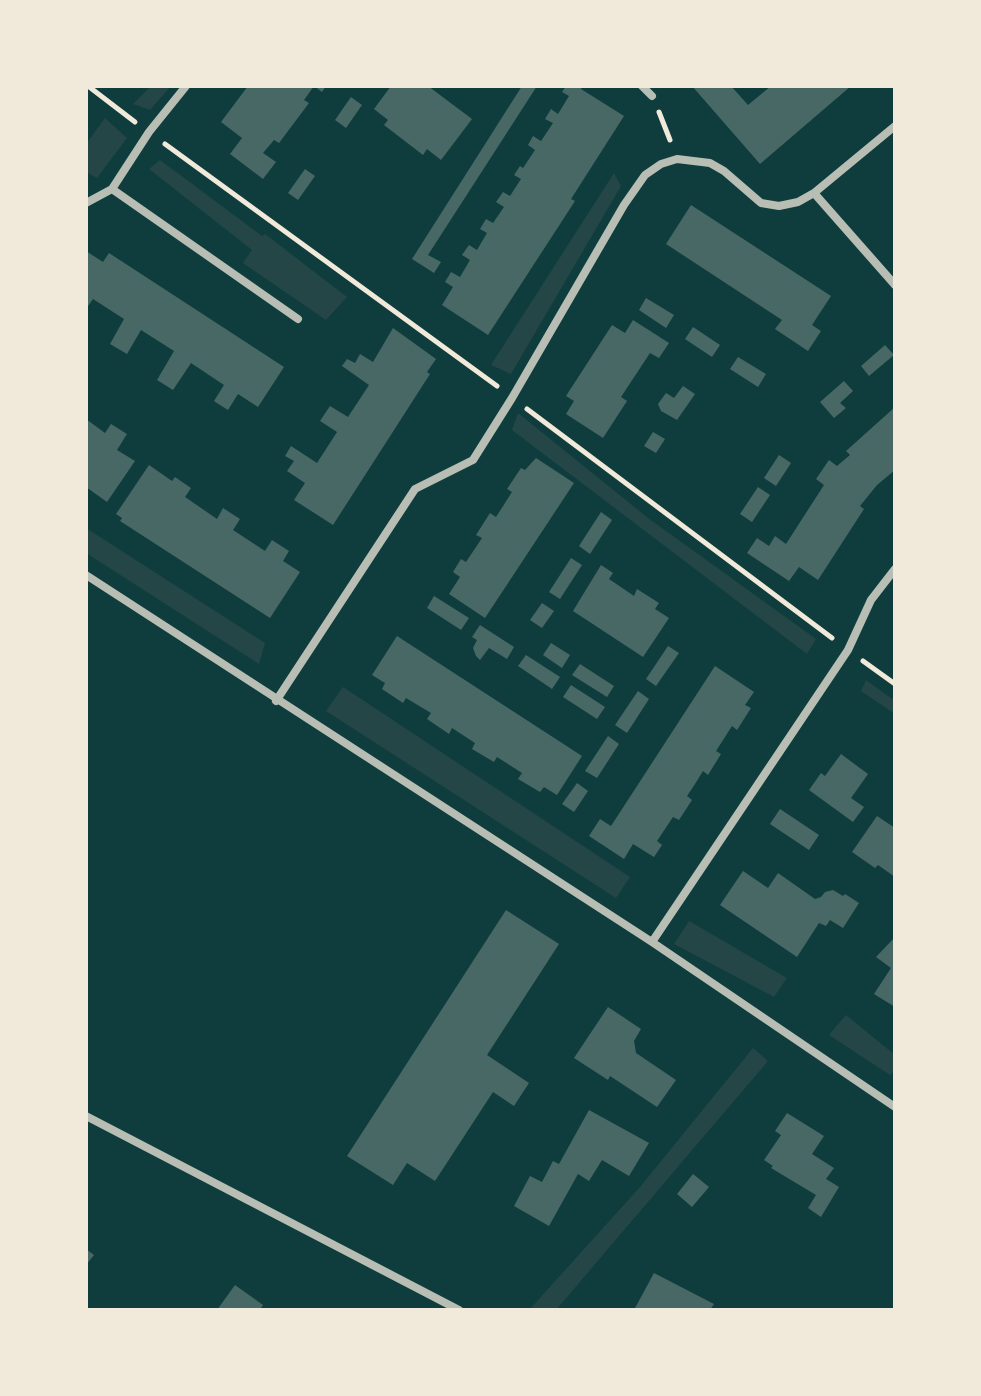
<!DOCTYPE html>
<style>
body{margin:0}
#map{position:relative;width:981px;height:1396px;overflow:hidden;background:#0f3d3e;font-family:"Asap Condensed",sans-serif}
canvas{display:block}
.frame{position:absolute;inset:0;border:88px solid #f1e9da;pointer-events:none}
</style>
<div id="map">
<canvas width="981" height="1396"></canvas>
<div class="frame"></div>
</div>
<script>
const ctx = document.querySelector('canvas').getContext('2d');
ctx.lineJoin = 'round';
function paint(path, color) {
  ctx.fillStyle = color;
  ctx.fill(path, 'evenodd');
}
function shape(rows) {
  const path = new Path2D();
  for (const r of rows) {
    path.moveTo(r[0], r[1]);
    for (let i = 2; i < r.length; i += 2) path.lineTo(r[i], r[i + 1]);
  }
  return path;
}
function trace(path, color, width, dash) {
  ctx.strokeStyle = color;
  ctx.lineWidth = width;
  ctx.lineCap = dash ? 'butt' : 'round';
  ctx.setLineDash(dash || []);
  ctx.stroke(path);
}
paint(shape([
 [151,86,171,86,150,110,133,104],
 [105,118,127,138,97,178,86,172,86,144],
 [160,160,262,236,265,234,347,297,326,320,243,263,252,250,149,169],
 [614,173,621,186,511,374,491,365],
 [518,413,648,518,816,639,807,654,512,430],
 [86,528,265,643,259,664,86,553],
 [866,680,895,701,895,714,861,691],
 [343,687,630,877,616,898,326,711],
 [689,921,787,978,774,997,674,944],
 [846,1015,895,1055,895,1070,890,1075,829,1035],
 [753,1048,768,1061,556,1310,529,1310,640,1187]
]), '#244646');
paint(shape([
 [248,86,326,86,322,92,314,86,304,100,309,103,279,143,274,140,263,153,276,162,263,179,230,154,242,138,221,122],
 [391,86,428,86,472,119,441,160,427,149,423,155,384,125,388,120,374,109],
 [522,86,537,86,428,255,441,262,434,273,412,259],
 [566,86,583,86,581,89,624,116,571,199,575,201,488,335,442,305,453,287,445,282,451,272,460,277,470,260,462,255,469,245,477,250,487,233,480,229,486,219,493,223,504,207,496,202,503,192,510,196,521,179,514,175,520,166,523,168,535,150,528,145,533,136,541,141,553,123,545,119,551,109,558,114,569,96,562,92],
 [692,86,731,86,748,105,771,86,851,86,760,164],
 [351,97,362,105,346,128,335,120],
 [305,169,315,176,298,200,288,193],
 [691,205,831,296,812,325,821,331,808,351,775,329,782,320,666,244],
 [86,251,103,262,109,253,284,367,258,407,238,394,228,410,220,405,214,401,224,385,191,363,173,390,157,380,174,351,141,330,127,354,110,344,124,319,93,299,86,309],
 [646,298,674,315,666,328,639,310],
 [633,320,669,343,659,358,650,353,621,397,627,401,603,438,566,414,574,401,566,396,612,325,625,333],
 [693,327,720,345,712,357,685,339],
 [393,328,436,359,427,372,430,374,333,525,294,500,305,483,287,471,294,461,285,456,291,446,317,463,337,432,320,421,330,406,348,417,369,385,342,366,347,359,355,363,360,354,373,362],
 [885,345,894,355,869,376,861,366],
 [738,357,766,374,758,387,730,369],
 [844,381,853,391,840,403,846,408,834,418,820,402],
 [683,386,695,394,677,420,661,411,658,404,666,393,674,398],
 [895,407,895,470,877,485,860,506,864,509,818,580,799,567,789,581,747,553,757,538,769,546,775,536,786,544,824,485,816,479,829,460,837,466,850,455,846,451],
 [86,419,105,433,111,424,127,434,117,450,135,461,107,502,86,487],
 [653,432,665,439,656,453,644,446],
 [779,455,791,463,776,486,764,478],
 [536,458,574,483,485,618,449,594,460,577,453,572,461,559,466,562,482,538,476,535,490,513,496,517,512,492,507,489,521,468,525,470],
 [149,465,172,481,175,477,191,488,185,497,217,519,223,508,240,519,233,530,265,551,272,540,289,551,283,561,300,572,270,618,120,521,122,518,116,514],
 [758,487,770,495,752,522,740,514],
 [601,512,612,520,590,554,579,546],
 [571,558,582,565,560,599,549,592],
 [601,565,613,573,609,579,634,596,637,589,659,603,655,609,669,618,643,657,573,611],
 [434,596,469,618,461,630,427,608],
 [542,603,554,611,542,628,530,620],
 [480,625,514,647,507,659,489,648,480,660,476,656,473,648,477,640,472,637],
 [397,636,582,756,557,795,544,787,540,792,518,779,522,773,497,757,494,762,472,749,475,743,452,728,449,734,427,719,431,713,406,698,403,703,382,689,385,683,372,675],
 [551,643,570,655,562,668,543,655],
 [668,646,679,653,656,686,646,679],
 [526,655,560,677,552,689,518,666],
 [580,664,614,686,607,697,572,675],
 [715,666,754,692,745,705,751,708,737,730,732,726,716,751,721,754,708,775,703,771,695,784,687,796,692,800,679,820,673,817,657,841,662,845,654,857,633,844,624,859,589,836,600,819,611,826],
 [571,685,605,707,597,719,563,697],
 [638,691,649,699,627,733,615,725],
 [608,736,619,744,597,778,585,771],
 [841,754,868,774,851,798,864,807,853,822,809,790,821,773,825,776],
 [577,783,588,791,574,812,562,804],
 [780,809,819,835,809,850,770,824],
 [877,816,895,828,895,877,878,865,875,868,852,852],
 [743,871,768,888,778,873,815,899,821,897,825,892,833,890,843,896,845,894,859,903,843,928,830,920,826,926,819,923,797,957,720,905],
 [506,910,559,944,487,1055,529,1083,514,1106,493,1092,435,1181,407,1163,393,1185,347,1156],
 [895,937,895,1007,874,994,891,968,876,957],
 [608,1007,641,1029,634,1041,636,1053,676,1080,657,1107,610,1076,608,1080,574,1058],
 [589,1110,649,1143,629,1176,602,1160,589,1181,578,1174,549,1226,514,1206,530,1176,542,1182,553,1161,559,1164],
 [787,1113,824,1136,812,1154,834,1168,826,1179,839,1187,821,1217,808,1208,816,1195,771,1168,773,1166,764,1160,781,1135,775,1131],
 [693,1174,709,1187,692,1207,677,1194],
 [86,1249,94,1255,86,1265],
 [654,1273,714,1304,710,1310,634,1310],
 [235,1285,263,1305,260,1310,217,1310]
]), '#486865');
trace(shape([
 [88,86,135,122],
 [659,112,670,140],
 [165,144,497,386],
 [527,409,832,638],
 [863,661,895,684]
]), '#f1e9da', 5);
trace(shape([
 [642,86,652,96],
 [112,189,298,319],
 [814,193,895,285],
 [86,203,112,189,149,132,186,86],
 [86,575,652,942,895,1107],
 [276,701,415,489,473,460,512,398,624,205,645,175,661,164,677,159,710,163,724,171,761,203,779,206,798,202,814,193,895,126],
 [652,942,848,650,871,600,895,569],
 [86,1116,459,1310]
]), '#b8beb3', 8);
</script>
